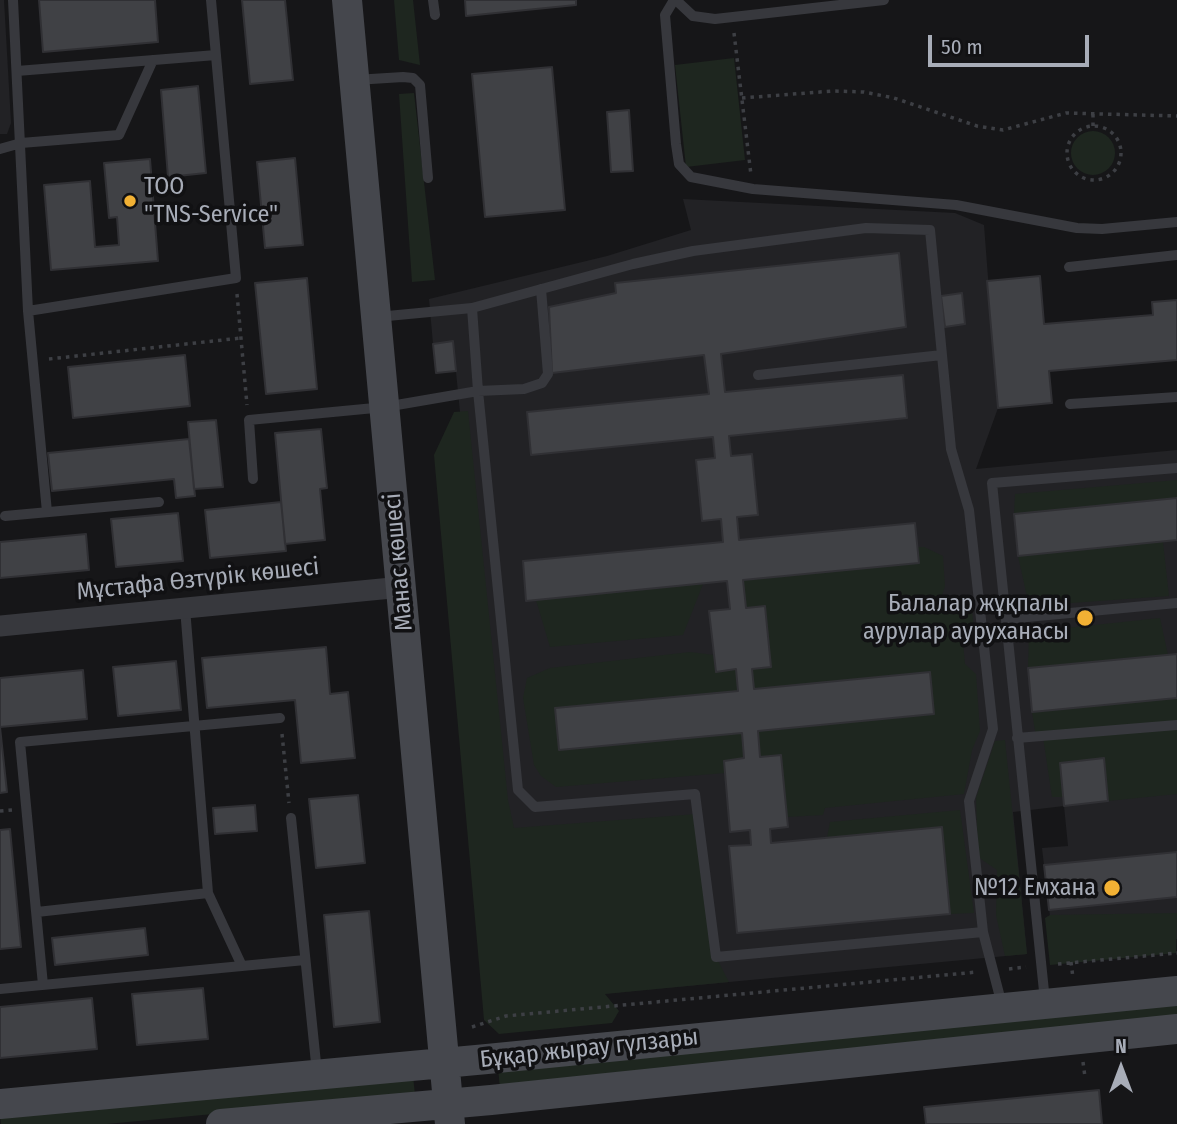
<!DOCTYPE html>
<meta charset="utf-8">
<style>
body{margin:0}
#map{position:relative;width:1177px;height:1124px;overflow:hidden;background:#161618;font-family:"Fira Sans Condensed",sans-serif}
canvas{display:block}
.north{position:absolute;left:1086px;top:1033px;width:70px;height:70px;-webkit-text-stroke:5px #111113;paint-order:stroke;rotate:0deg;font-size:19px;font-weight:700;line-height:28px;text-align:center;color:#a8adb8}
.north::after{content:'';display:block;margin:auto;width:24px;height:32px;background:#a8adb8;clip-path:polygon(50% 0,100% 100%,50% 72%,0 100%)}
.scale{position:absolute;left:928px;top:35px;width:161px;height:32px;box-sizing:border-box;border:4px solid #a8adb8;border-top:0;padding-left:9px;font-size:21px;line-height:24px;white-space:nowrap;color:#a8adb8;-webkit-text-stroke:5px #111113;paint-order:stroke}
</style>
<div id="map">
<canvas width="1177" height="1124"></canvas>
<div class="north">N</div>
<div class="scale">50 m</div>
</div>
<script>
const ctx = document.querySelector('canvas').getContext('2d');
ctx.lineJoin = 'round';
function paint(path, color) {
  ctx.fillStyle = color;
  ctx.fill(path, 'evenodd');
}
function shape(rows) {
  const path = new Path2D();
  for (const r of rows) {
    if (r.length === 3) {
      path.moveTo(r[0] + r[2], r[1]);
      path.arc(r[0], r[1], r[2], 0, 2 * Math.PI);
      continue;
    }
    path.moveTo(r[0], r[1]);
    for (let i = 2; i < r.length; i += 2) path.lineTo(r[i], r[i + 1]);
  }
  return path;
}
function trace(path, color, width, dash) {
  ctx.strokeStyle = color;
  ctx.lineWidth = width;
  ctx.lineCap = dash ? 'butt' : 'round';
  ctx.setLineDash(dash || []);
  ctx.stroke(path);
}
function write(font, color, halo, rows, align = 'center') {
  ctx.font = font + ' "Fira Sans Condensed",sans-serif';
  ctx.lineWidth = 7;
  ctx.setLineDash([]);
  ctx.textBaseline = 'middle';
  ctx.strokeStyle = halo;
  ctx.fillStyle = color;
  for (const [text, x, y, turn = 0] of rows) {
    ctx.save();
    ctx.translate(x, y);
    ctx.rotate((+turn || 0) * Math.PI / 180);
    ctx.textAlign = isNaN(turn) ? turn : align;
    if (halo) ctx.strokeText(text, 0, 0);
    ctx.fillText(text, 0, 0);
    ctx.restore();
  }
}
paint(shape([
 [0,0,4,0,11,123,7,134,0,134],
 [683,199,955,213,984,225,998,408,976,469,1177,450,1177,939,1054,951,1042,848,1068,846,1064,806,1013,812,1027,954,495,1004,463,442,453,342,433,344,429,299,607,256,691,230]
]), '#222225');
paint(shape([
 [394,0,413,0,420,65,399,60],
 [734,58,745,160,686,167,675,65],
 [414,93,435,280,412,282,399,94],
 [1093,153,22],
 [468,411,508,800,514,828,697,814,716,957,729,982,605,994,619,1011,612,1023,499,1034,484,1020,434,455,454,412],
 [1177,480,1177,498,1014,514,1015,494],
 [1163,542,1169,596,1029,606,1018,556],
 [918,547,924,547,943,556,945,586,939,605,971,603,974,628,962,631,965,664,976,674,980,731,972,750,964,794,825,808,823,815,787,817,781,756,760,757,758,731,934,714,930,672,754,689,752,669,765,606,746,608,743,580,919,563],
 [703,584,683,635,550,647,536,600],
 [1160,618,1168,655,1028,668,1029,632],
 [690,652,714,655,716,671,736,669,738,691,556,708,559,750,742,733,744,758,724,761,725,773,556,787,541,776,534,765,523,698,527,678,550,668],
 [1177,698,1177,794,1108,801,1103,758,1060,763,1063,797,1052,797,1043,737,1036,737,1032,712],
 [1005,740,1027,954,1005,956,996,915,997,870,978,857,976,798,995,741],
 [960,810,974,913,950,914,827,838,830,822],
 [1177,913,1176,953,1050,965,1045,918,1050,915],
 [1177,1001,1177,1022,500,1089,498,1068],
 [413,1076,415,1095,107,1124,1,1124,0,1115]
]), '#1e261f');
const building = shape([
 [39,0,155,0,158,42,43,52,39,0],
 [242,0,285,0,293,80,250,84,242,0],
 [465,0,576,0,576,5,466,16,465,0],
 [552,67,565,210,485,217,472,74,552,67],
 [198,86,206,173,168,177,161,90,198,86],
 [629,110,633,171,611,172,607,112,629,110],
 [295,158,303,245,265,248,257,162,295,158],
 [150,159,158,261,51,270,44,185,90,181,95,247,119,245,117,217,109,218,104,163,150,159],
 [899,253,906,327,721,354,725,392,903,375,907,418,729,436,731,456,752,454,758,515,737,517,739,540,915,523,919,563,743,580,746,608,765,606,771,667,752,669,754,689,930,672,934,714,758,731,760,757,781,755,788,827,770,829,771,843,942,827,950,914,737,933,729,846,751,845,750,830,730,832,724,761,744,758,742,733,559,750,555,708,738,691,736,669,716,672,709,611,730,609,727,581,526,601,523,561,723,542,721,519,702,521,696,460,715,458,713,437,531,455,527,412,709,394,704,355,552,373,549,307,616,293,615,283,899,253],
 [1040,276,1044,324,1153,315,1152,302,1177,300,1177,360,1049,371,1052,403,998,408,987,281,1040,276],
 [307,278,317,389,266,394,255,283,307,278],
 [962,293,965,324,945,327,941,296,962,293],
 [453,341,456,371,436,373,433,344,453,341],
 [185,355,190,406,73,418,68,367,185,355],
 [216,420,223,487,194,489,188,422,216,420],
 [321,429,327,488,320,489,325,540,285,544,275,433,321,429],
 [189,439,195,496,176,498,174,479,52,491,48,453,189,439],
 [1177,498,1177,540,1018,556,1014,514,1177,498],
 [281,502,286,551,210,558,205,510,281,502],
 [178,513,183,561,116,567,111,519,178,513],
 [86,534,89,570,0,578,0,542,86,534],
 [326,647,330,694,348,692,355,758,301,763,295,700,207,708,202,658,326,647],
 [1177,654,1177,698,1032,712,1028,668,1177,654],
 [176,661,181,710,118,716,113,667,176,661],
 [83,670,87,719,0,727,7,792,0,793,0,678,83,670],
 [1104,758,1108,801,1064,806,1060,763,1104,758],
 [358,795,365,863,316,868,309,799,358,795],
 [255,805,257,831,215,834,213,808,255,805],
 [10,829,21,947,0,949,0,830,10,829],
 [1177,852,1177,897,1049,910,1044,865,1177,852],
 [369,911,380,1022,334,1027,324,915,369,911],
 [145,928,148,955,55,965,52,938,145,928],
 [203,988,208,1039,137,1045,132,994,203,988],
 [92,998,97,1049,0,1058,0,1007,92,998],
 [1099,1090,1102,1124,926,1124,924,1107,1099,1090]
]);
paint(building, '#404145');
trace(building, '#303034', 2);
trace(shape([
 [734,33,751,175],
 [742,98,833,91,864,92,894,98,977,126,1003,130,1066,113,1177,116],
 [1093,126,1093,112],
 [1094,153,27],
 [237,294,247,405],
 [49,359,241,338],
 [282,734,289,803],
 [0,811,12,810],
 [1071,962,1073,978],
 [1058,964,1177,953],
 [1009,969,1026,967],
 [472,1027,506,1016,977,972],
 [1083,1062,1085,1077]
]), '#3d3f44', 3.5, [3.5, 5]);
trace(shape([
 [13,0,28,311,47,512],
 [433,0,435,15],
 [674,0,665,15,676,144,679,164,691,177,753,189,956,205,1077,228,1102,229,1177,222],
 [676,0,693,16,715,19,884,0],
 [17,71,216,55],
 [355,80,403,77,413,78,420,85,428,178],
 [0,149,21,143,119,135,153,60],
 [1069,267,1177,255],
 [472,308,478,391,524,389,542,383,548,374,541,289],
 [28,311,236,278,211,0],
 [377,317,472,308,633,264,693,251,866,228,930,230,951,449,969,510,993,729,969,801,983,932,1002,1005],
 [758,375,942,355],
 [1070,404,1177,397],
 [253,479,249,420,385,407,478,391,518,790,535,807,695,794,716,957,983,932],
 [5,516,159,502],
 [185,608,208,893],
 [1006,619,1177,603],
 [1017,738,1177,725],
 [291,818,317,1073],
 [37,912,208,893,242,966],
 [43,985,20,742,280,718],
 [0,989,305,960],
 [1045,1001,992,483,1177,468]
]), '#37383d', 10);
trace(shape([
 [0,626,402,587]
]), '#37383d', 21);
trace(shape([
 [347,0,450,1124],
 [0,1104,487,1059,1177,991],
 [221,1124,491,1100,1177,1029]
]), '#45474d', 30);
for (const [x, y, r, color] of [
 [130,201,7,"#f2b134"],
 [1085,618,9,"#f2b134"],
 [1112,888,9,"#f2b134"]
]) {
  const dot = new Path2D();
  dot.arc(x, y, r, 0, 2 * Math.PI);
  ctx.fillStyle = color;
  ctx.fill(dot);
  trace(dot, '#111113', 2.5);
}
write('24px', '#a8adb8', '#111113', [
 ["ТОО",144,187,"left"],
 ["\"TNS-Service\"",144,215,"left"],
 ["Балалар жұқпалы",1069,604],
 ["аурулар ауруханасы",1069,632],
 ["№12 Емхана",1096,888]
], 'right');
write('24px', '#a8adb8', '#111113', [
 ["Манас көшесі",399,562,-95],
 ["Мұстафа Өзтүрік көшесі",198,580,-6],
 ["Бұқар жырау гүлзары",589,1049,-6]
]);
</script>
